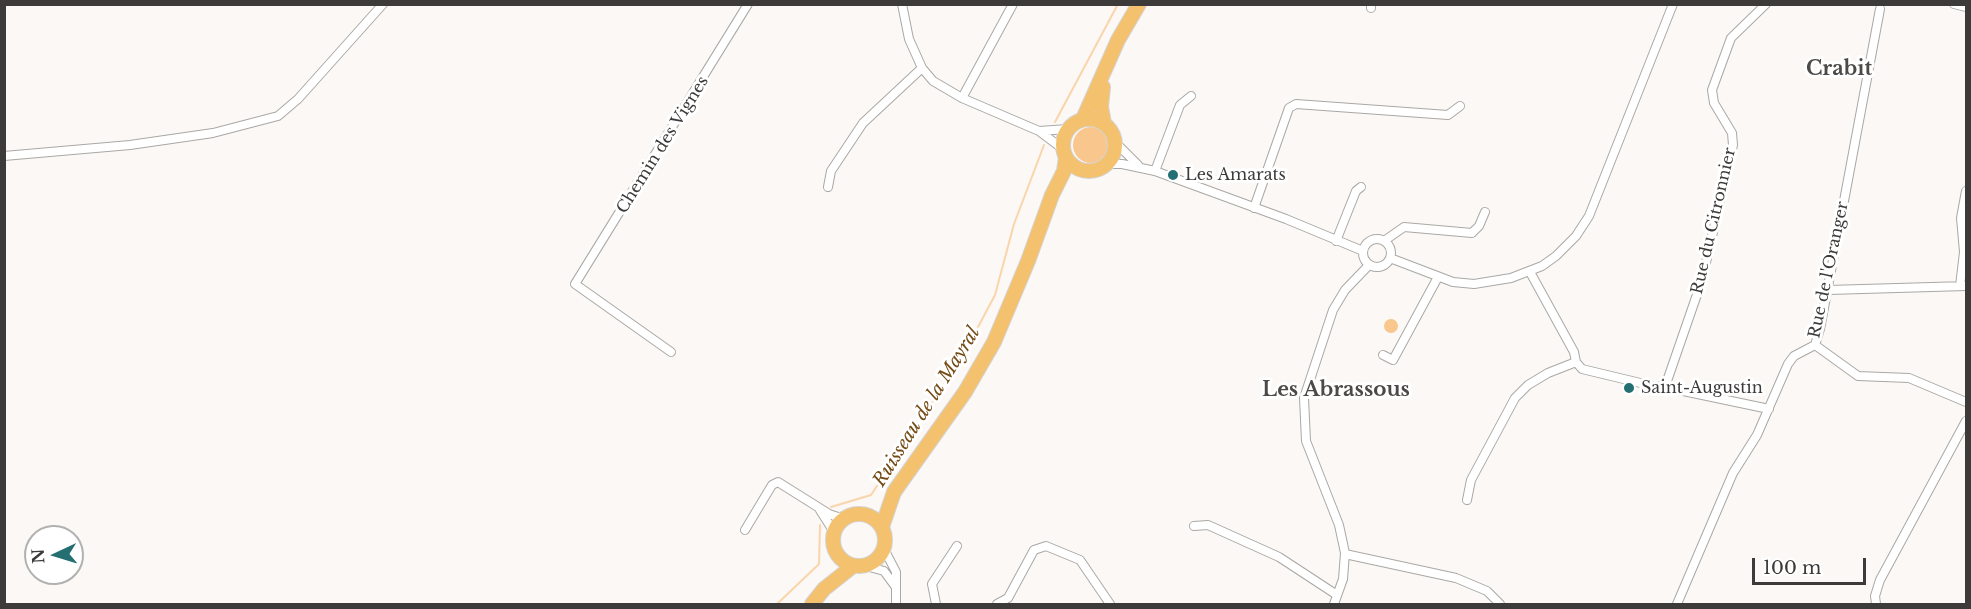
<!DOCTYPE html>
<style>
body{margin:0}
#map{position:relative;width:1971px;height:609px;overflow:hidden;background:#fbf8f5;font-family:"Libre Baskerville",serif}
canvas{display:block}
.frame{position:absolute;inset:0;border:6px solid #3c3b3a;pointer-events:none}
.north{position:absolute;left:24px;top:525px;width:60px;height:60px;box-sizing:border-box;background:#fff;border:2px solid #b1b1b0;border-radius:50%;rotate:266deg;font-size:16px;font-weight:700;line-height:24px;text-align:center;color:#3c3b3a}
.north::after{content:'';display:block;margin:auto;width:21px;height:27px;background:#246f72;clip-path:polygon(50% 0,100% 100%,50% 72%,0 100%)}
.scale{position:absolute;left:1752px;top:558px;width:114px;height:27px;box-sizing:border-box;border:3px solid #3c3b3a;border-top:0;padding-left:8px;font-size:18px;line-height:21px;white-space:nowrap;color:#3c3b3a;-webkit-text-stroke:4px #fff;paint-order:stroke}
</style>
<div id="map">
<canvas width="1971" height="609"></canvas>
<div class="frame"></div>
<div class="north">N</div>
<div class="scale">100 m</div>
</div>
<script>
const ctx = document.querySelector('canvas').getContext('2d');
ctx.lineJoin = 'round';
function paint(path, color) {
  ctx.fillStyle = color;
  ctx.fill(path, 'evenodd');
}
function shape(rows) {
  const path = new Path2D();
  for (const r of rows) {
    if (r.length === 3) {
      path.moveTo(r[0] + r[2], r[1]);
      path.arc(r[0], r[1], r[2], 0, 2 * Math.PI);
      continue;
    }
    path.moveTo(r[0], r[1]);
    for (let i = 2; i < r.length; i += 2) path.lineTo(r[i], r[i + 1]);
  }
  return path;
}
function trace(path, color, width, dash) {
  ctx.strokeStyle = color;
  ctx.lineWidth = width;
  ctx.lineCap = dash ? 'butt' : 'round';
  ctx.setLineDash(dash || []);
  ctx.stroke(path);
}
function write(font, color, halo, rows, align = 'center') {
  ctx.font = font + ' "Libre Baskerville",serif';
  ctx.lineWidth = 6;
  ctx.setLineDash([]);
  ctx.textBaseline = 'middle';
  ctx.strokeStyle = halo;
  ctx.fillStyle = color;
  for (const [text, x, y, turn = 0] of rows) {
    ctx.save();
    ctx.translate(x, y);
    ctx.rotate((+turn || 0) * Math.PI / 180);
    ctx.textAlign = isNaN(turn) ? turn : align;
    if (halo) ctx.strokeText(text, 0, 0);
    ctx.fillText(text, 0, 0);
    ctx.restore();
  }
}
paint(shape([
 [1091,145,18],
 [1391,326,7]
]), '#f9c78d');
trace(shape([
 [1055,122,1118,4],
 [831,507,871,495,961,359,995,295,1014,224,1044,145],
 [777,604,819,564,820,525]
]), '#fad4aa', 2);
const minor = shape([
 [902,4,909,39,922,68,933,81,962,98,1039,131],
 [1954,4,1966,7],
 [1371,8,1371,4],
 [962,98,1013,4],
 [1116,143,1138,165],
 [1063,149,1039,131,1068,129],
 [4,156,130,145,213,133,278,116,298,99,383,4],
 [1107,164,1122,164,1155,171,1286,219,1363,251],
 [1155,171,1180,105,1191,96],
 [828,187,831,171,863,123,922,68],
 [1254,208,1289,108,1296,104,1448,115,1460,106],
 [1377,253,14],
 [1336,241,1356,191,1361,187],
 [1384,241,1404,227,1472,233,1479,226,1485,212],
 [1390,258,1453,282,1474,284,1511,278,1542,266,1556,256,1576,236,1589,216,1673,4],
 [1530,272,1574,352,1576,362,1582,369,1657,387,1666,384,1669,388,1769,409],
 [1960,286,1964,252,1961,218,1966,191],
 [1828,290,1966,286],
 [1815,345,1858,376,1909,378,1966,402],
 [671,352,575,284,748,4],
 [1383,355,1393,360,1438,277],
 [1666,384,1702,280,1733,145,1732,133,1714,103,1712,90,1731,38,1766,4],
 [1467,500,1471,480,1515,398,1528,385,1548,373,1576,362],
 [820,510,834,532],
 [1194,526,1208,525,1279,557,1337,595],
 [745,530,772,485,778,482,829,514,844,519],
 [884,549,896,572,896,604],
 [1345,554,1456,578,1487,591,1500,604],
 [866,566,884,571,895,586],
 [936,604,932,584,957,546],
 [997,604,1008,598,1034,550,1046,546,1080,560,1110,604],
 [1334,604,1343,579,1345,553,1339,525,1306,441,1304,398,1333,310,1345,290,1369,265],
 [1677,604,1733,473,1757,435,1788,364,1794,356,1815,345,1820,329,1880,9],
 [1876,604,1875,596,1880,580,1966,421]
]);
const primary = shape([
 [1103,87,1101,107,1104,123],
 [1089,145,26],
 [1083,119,1118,40,1139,4],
 [859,540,26],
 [882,527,894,492,965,392,994,342,1028,261,1052,195,1064,171,1066,157],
 [812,604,824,589,853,566]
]);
trace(minor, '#aaa8a5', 10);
trace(primary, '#d4d4d4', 16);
trace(minor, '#fff', 8);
trace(primary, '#f4c16e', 14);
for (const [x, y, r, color] of [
 [1173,175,6,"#246f72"],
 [1629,388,6,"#246f72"]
]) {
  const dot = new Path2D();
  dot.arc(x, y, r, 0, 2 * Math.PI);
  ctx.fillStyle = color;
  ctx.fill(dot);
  trace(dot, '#fff', 2);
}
write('16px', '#3c3b3a', '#fff', [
 ["Chemin des Vignes",663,145,-58],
 ["Rue du Citronnier",1714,221,-77],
 ["Rue de l'Oranger",1829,270,-78]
]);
write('16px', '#3c3b3a', '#fff', [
 ["Les Amarats",1185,175],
 ["Saint-Augustin",1641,388]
], 'left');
write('italic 18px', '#744b14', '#fff', [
 ["Ruisseau de la Mayral",927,407,-58]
]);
write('bold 20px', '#4c4a48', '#fff', [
 ["Crabit",1839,69],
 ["Les Abrassous",1336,390]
]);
</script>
